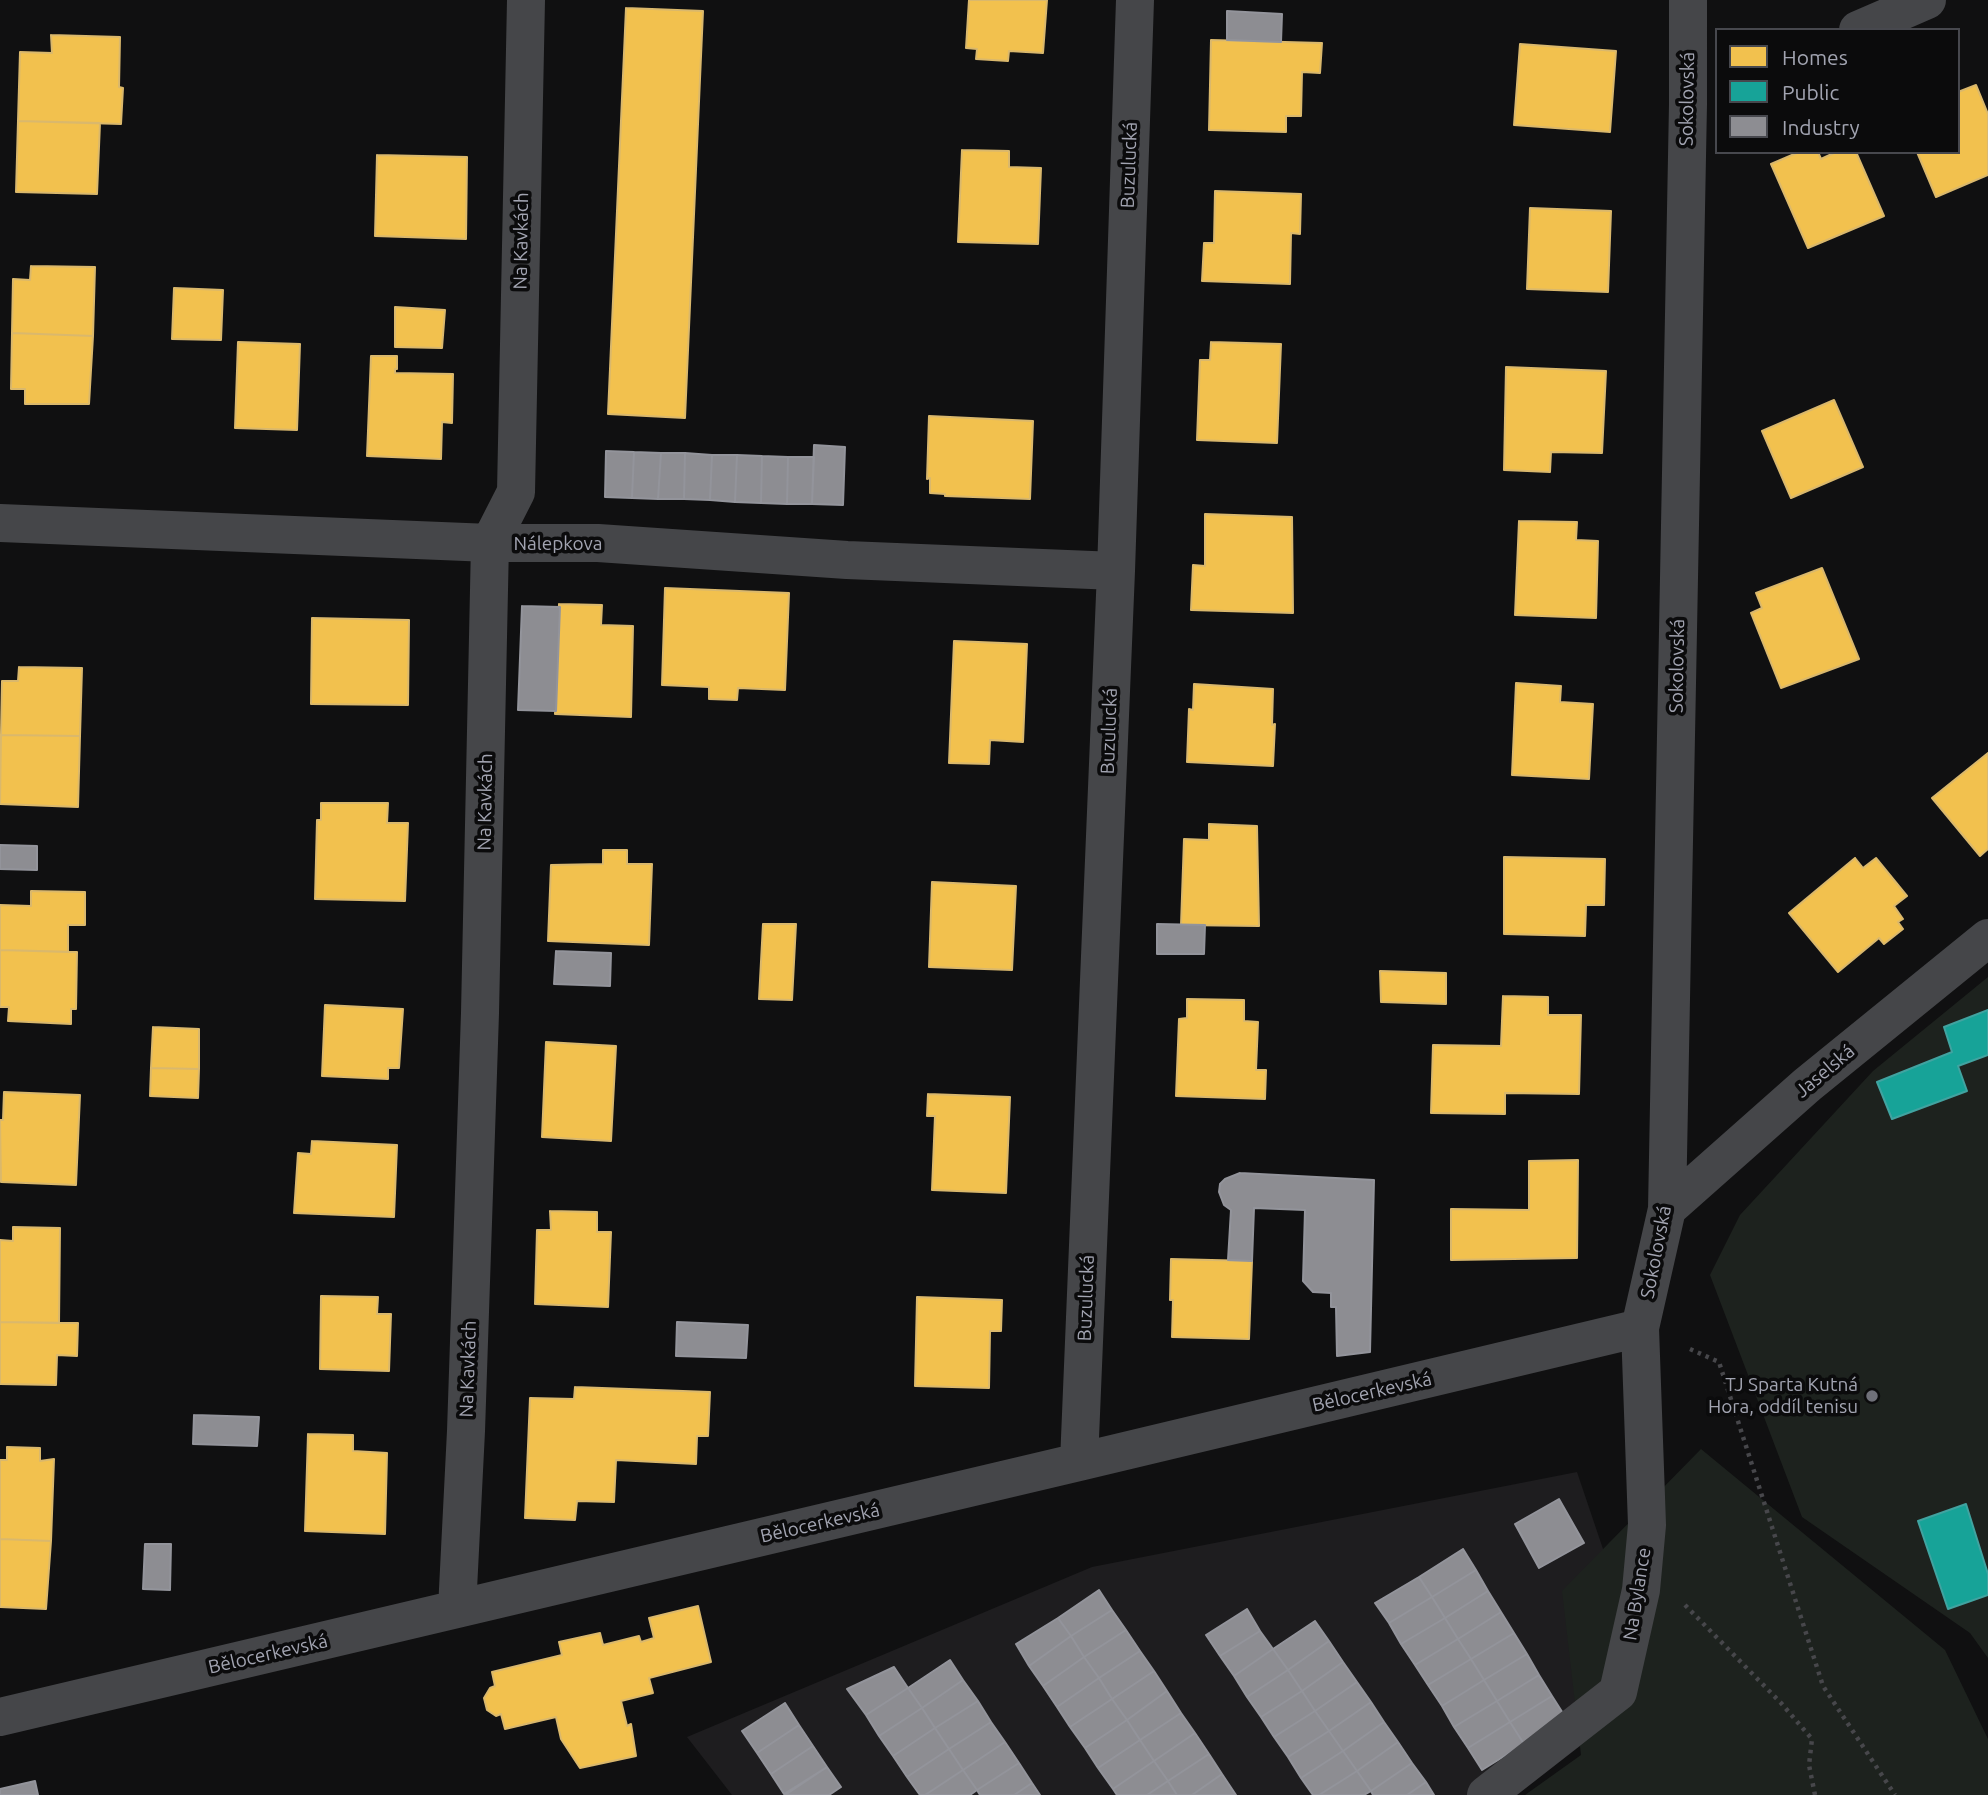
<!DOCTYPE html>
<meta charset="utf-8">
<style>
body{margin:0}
#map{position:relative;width:1988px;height:1795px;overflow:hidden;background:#101011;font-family:Ubuntu,sans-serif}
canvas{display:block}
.legend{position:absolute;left:1715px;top:28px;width:245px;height:126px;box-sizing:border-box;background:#0b0b0c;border:2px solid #47484e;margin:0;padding:9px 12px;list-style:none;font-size:21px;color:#a2a4b1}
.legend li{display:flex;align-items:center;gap:14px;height:35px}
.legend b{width:35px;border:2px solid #47484e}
</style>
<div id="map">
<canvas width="1988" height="1795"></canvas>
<ul class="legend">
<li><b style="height:19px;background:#f2c14e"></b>Homes</li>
<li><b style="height:19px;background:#17a398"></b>Public</li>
<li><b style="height:19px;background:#8d8d92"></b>Industry</li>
</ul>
</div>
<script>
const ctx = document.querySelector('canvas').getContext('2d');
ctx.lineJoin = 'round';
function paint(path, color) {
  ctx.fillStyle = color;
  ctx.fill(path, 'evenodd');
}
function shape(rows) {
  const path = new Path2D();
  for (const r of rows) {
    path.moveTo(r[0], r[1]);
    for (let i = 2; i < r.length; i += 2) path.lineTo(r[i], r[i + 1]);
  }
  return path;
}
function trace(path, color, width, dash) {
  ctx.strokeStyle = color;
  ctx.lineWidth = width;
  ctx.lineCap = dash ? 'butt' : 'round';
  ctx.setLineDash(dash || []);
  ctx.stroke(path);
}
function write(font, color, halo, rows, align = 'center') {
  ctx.font = font + ' Ubuntu,sans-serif';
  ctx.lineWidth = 7;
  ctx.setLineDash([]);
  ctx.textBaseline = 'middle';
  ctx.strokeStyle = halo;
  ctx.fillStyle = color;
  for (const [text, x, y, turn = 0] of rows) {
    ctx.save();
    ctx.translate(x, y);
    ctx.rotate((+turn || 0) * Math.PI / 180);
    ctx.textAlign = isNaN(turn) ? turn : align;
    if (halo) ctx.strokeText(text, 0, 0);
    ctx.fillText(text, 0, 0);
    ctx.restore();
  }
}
paint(shape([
 [1577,1472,1651,1691,1517,1795,732,1795,687,1737,1092,1567]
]), '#1e1d1f');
paint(shape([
 [1988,977,1988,1658,1970,1633,1802,1517,1710,1275,1740,1215,1873,1071],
 [1701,1449,1945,1650,1988,1739,1988,1795,1525,1795,1581,1755,1562,1591]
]), '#1d221e');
const homes = shape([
 [969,0,1047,0,1043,53,1009,51,1008,61,976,59,977,49,966,48,969,0],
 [626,8,703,11,685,418,608,414,626,8],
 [51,35,120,37,119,87,123,88,121,124,18,121,20,52,52,53,51,35],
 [1211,40,1322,43,1320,73,1302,72,1301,116,1286,116,1286,132,1209,130,1211,40],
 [1520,44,1616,51,1610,132,1514,125,1520,44],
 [1976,85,1988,114,1988,175,1936,197,1917,152,1958,152,1958,92,1976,85],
 [18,121,100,123,97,194,16,192,18,121],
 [962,150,1009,151,1009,167,1041,168,1038,244,958,242,962,150],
 [1799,152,1818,152,1821,159,1836,152,1856,152,1884,216,1808,248,1771,164,1799,152],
 [377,155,467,157,466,239,375,236,377,155],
 [1215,191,1301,194,1300,234,1291,233,1290,284,1202,281,1204,243,1214,243,1215,191],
 [1530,208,1611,211,1608,292,1527,289,1530,208],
 [31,266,95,267,93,336,12,333,13,279,30,280,31,266],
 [174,288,223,290,221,340,172,339,174,288],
 [395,307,445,310,442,348,395,347,395,307],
 [12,333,93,336,89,404,25,404,25,389,11,389,12,333],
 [238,342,300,344,297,430,235,428,238,342],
 [1211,342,1281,344,1277,443,1197,440,1200,360,1210,360,1211,342],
 [371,356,397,356,397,369,395,369,395,373,453,374,452,423,442,422,441,459,367,456,371,356],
 [1506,367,1606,371,1602,453,1551,452,1550,472,1504,470,1506,367],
 [1834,400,1863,467,1791,498,1762,431,1834,400],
 [929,416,1033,421,1030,499,945,496,945,494,930,493,930,478,927,479,929,416],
 [1205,514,1292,517,1293,613,1191,610,1193,565,1205,566,1205,514],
 [1519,521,1577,522,1576,540,1598,541,1596,618,1515,615,1519,521],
 [1822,568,1859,659,1781,688,1751,613,1762,608,1756,593,1822,568],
 [665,588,789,593,785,690,738,688,737,700,709,699,709,687,662,685,665,588],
 [559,604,602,605,601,625,633,626,631,717,555,714,559,604],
 [312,618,409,620,408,705,311,704,312,618],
 [954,641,1027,644,1023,742,990,740,989,764,949,763,954,641],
 [19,667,82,668,80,736,1,735,2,681,18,681,19,667],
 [1516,683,1561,686,1560,702,1593,704,1589,779,1512,775,1516,683],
 [1194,684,1273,689,1272,725,1275,724,1273,766,1187,762,1189,709,1193,710,1194,684],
 [1,735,80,736,78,807,0,804,1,735],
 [1988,753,1988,849,1980,856,1932,798,1988,753],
 [321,803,388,803,387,823,408,823,405,901,315,899,317,820,321,820,321,803],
 [1209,824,1257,826,1259,926,1181,925,1184,839,1209,840,1209,824],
 [603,850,627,850,627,864,652,864,649,945,548,941,551,865,603,864,603,850],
 [1504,857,1605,859,1604,905,1586,905,1585,936,1504,934,1504,857],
 [1855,858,1863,868,1876,858,1907,896,1894,906,1903,919,1898,922,1903,929,1884,944,1879,938,1838,972,1789,913,1855,858],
 [932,882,1016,886,1012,970,929,967,932,882],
 [31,891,85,892,85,925,68,925,68,952,0,950,0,905,31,906,31,891],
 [763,924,796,924,792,1000,759,999,763,924],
 [0,950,77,952,76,1009,71,1009,71,1024,8,1021,9,1007,0,1007,0,950],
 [1380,971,1446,973,1446,1004,1381,1002,1380,971],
 [1503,996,1548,997,1548,1015,1581,1015,1579,1094,1505,1093,1505,1114,1431,1113,1433,1045,1501,1046,1503,996],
 [1187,999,1244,1000,1244,1021,1258,1022,1256,1070,1266,1070,1265,1099,1176,1096,1179,1019,1187,1018,1187,999],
 [325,1005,403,1009,399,1068,388,1068,388,1079,322,1076,325,1005],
 [153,1027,199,1029,199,1069,151,1068,153,1027],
 [546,1042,616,1046,611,1141,542,1137,546,1042],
 [151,1068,199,1069,198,1098,150,1096,151,1068],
 [4,1092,80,1095,76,1185,1,1182,0,1120,3,1120,4,1092],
 [928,1094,1010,1097,1006,1193,932,1190,935,1116,927,1116,928,1094],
 [312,1141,397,1145,394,1217,294,1213,298,1153,311,1154,312,1141],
 [1578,1160,1577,1258,1451,1260,1451,1209,1529,1210,1529,1161,1578,1160],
 [550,1211,597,1212,597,1232,611,1232,608,1307,535,1304,537,1230,551,1230,550,1211],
 [13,1227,60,1228,59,1323,0,1322,0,1240,13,1241,13,1227],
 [1171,1259,1252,1261,1249,1339,1172,1337,1173,1300,1170,1300,1171,1259],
 [321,1296,378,1297,377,1314,391,1314,389,1371,320,1369,321,1296],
 [917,1297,1002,1300,1001,1331,990,1331,989,1388,915,1386,917,1297],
 [0,1322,78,1323,77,1356,57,1355,56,1385,0,1384,0,1322],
 [575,1387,710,1392,708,1436,697,1436,696,1464,616,1460,614,1502,577,1501,575,1520,525,1518,530,1398,574,1399,575,1387],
 [308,1434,353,1435,353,1451,387,1453,385,1534,305,1531,308,1434],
 [7,1447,40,1448,40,1461,54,1459,51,1541,0,1539,0,1460,7,1460,7,1447],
 [0,1539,51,1541,46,1609,0,1607,0,1539],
 [698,1606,711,1662,649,1678,653,1693,621,1701,627,1726,631,1724,636,1756,580,1768,561,1739,556,1717,505,1729,501,1714,496,1716,487,1710,484,1698,490,1688,495,1686,492,1672,562,1655,559,1642,600,1633,603,1645,639,1636,641,1642,654,1638,649,1618,698,1606]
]);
paint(homes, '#f2c14e');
trace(homes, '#dab86c', 2);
const public = shape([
 [1988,1010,1988,1055,1958,1066,1967,1091,1892,1119,1877,1082,1952,1052,1944,1027,1988,1010],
 [1966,1504,1988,1574,1988,1595,1948,1609,1918,1521,1966,1504]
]);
paint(public, '#17a398');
trace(public, '#41a3a0', 2);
const industry = shape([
 [1227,11,1282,14,1281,42,1227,40,1227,11],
 [814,445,845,447,843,505,812,504,814,445],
 [606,451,634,452,632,498,605,497,606,451],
 [634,452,661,453,658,499,632,498,634,452],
 [661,453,685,453,684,499,658,499,661,453],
 [685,453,712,455,710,500,684,499,685,453],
 [712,455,737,455,735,502,710,500,712,455],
 [737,455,762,456,761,503,735,502,737,455],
 [762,456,788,457,787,504,761,503,762,456],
 [788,457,814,457,812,504,787,504,788,457],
 [522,606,560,607,556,711,518,710,522,606],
 [0,845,37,846,37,870,0,869,0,845],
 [1157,924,1205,925,1204,954,1157,954,1157,924],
 [556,951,611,953,610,986,554,984,556,951],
 [1240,1173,1374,1180,1370,1352,1337,1356,1336,1307,1331,1307,1331,1293,1313,1292,1303,1281,1305,1210,1254,1208,1252,1261,1228,1260,1231,1210,1224,1205,1219,1192,1220,1184,1225,1179,1240,1173],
 [677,1322,748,1325,746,1358,676,1356,677,1322],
 [194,1415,259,1417,257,1446,193,1444,194,1415],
 [1559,1499,1584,1543,1539,1568,1515,1524,1559,1499],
 [145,1544,171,1544,170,1590,143,1589,145,1544],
 [1463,1549,1476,1570,1432,1597,1419,1577,1463,1549],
 [1476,1570,1488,1591,1445,1618,1432,1597,1476,1570],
 [1419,1577,1432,1597,1389,1623,1375,1603,1419,1577],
 [1099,1590,1112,1610,1071,1636,1058,1618,1099,1590],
 [1488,1591,1501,1612,1458,1639,1445,1618,1488,1591],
 [1432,1597,1445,1618,1401,1644,1389,1623,1432,1597],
 [1247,1609,1260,1631,1220,1656,1206,1635,1247,1609],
 [1112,1610,1126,1630,1084,1657,1071,1636,1112,1610],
 [1501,1612,1514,1633,1471,1659,1458,1639,1501,1612],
 [1058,1618,1071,1636,1029,1666,1016,1644,1058,1618],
 [1445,1618,1458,1639,1415,1665,1401,1644,1445,1618],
 [1315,1621,1329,1641,1288,1670,1273,1649,1315,1621],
 [1126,1630,1140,1651,1099,1678,1084,1657,1126,1630],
 [1260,1631,1273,1649,1234,1676,1220,1656,1260,1631],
 [1514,1633,1527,1654,1484,1680,1471,1659,1514,1633],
 [1071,1636,1084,1657,1043,1686,1029,1666,1071,1636],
 [1458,1639,1471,1659,1428,1685,1415,1665,1458,1639],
 [1329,1641,1343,1662,1302,1691,1288,1670,1329,1641],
 [1273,1649,1288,1670,1247,1697,1234,1676,1273,1649],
 [1140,1651,1154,1671,1112,1699,1099,1678,1140,1651],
 [1527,1654,1539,1675,1497,1701,1484,1680,1527,1654],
 [1084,1657,1099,1678,1057,1707,1043,1686,1084,1657],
 [1471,1659,1484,1680,1442,1706,1428,1685,1471,1659],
 [950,1660,963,1680,922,1708,908,1688,950,1660],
 [1343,1662,1357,1682,1315,1711,1302,1691,1343,1662],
 [894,1667,908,1688,866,1715,847,1689,894,1667],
 [1288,1670,1302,1691,1261,1717,1247,1697,1288,1670],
 [1154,1671,1167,1691,1127,1720,1112,1699,1154,1671],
 [1539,1675,1552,1696,1510,1722,1497,1701,1539,1675],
 [1099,1678,1112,1699,1070,1727,1057,1707,1099,1678],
 [963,1680,978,1701,935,1728,922,1708,963,1680],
 [1484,1680,1497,1701,1454,1727,1442,1706,1484,1680],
 [1357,1682,1371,1702,1329,1731,1315,1711,1357,1682],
 [908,1688,922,1708,879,1736,866,1715,908,1688],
 [1167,1691,1181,1713,1140,1740,1127,1720,1167,1691],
 [1302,1691,1315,1711,1274,1737,1261,1717,1302,1691],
 [1552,1696,1566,1718,1524,1744,1510,1722,1552,1696],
 [1112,1699,1127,1720,1085,1748,1070,1727,1112,1699],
 [978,1701,991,1722,949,1749,935,1728,978,1701],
 [1497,1701,1510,1722,1468,1748,1454,1727,1497,1701],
 [1371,1702,1384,1722,1343,1751,1329,1731,1371,1702],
 [785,1703,799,1725,757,1753,742,1731,785,1703],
 [922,1708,935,1728,893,1756,879,1736,922,1708],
 [1315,1711,1329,1731,1288,1757,1274,1737,1315,1711],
 [1181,1713,1195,1733,1154,1761,1140,1740,1181,1713],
 [1127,1720,1140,1740,1098,1768,1085,1748,1127,1720],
 [991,1722,1005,1742,963,1770,949,1749,991,1722],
 [1384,1722,1398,1742,1357,1771,1343,1751,1384,1722],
 [1510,1722,1524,1744,1482,1770,1468,1748,1510,1722],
 [799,1725,813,1746,771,1774,757,1753,799,1725],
 [935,1728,949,1749,907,1777,893,1756,935,1728],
 [1329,1731,1343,1751,1301,1778,1288,1757,1329,1731],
 [1195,1733,1209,1754,1168,1781,1154,1761,1195,1733],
 [1140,1740,1154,1761,1113,1789,1098,1768,1140,1740],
 [1005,1742,1019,1763,977,1790,963,1770,1005,1742],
 [1398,1742,1412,1763,1371,1791,1357,1771,1398,1742],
 [813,1746,827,1767,784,1794,771,1774,813,1746],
 [949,1749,963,1770,925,1795,920,1795,907,1777,949,1749],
 [1343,1751,1357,1771,1319,1795,1313,1795,1301,1778,1343,1751],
 [1209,1754,1222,1774,1192,1795,1177,1795,1168,1781,1209,1754],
 [1154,1761,1168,1781,1147,1795,1117,1795,1113,1789,1154,1761],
 [1019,1763,1032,1783,1014,1795,980,1795,977,1790,1019,1763],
 [1412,1763,1426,1782,1407,1795,1373,1795,1371,1791,1412,1763],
 [827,1767,841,1787,829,1795,785,1795,827,1767],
 [963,1770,977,1790,970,1795,925,1795,963,1770],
 [1357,1771,1371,1791,1364,1795,1319,1795,1357,1771],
 [1222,1774,1236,1795,1192,1795,1222,1774],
 [35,1781,38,1795,0,1795,0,1789,35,1781],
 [1168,1781,1177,1795,1147,1795,1168,1781],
 [1426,1782,1434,1795,1407,1795,1426,1782],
 [1032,1783,1040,1795,1014,1795,1032,1783]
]);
paint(industry, '#8d8d92');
trace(industry, '#93949b', 2);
trace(shape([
 [1690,1349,1719,1362,1823,1686,1895,1795],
 [1685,1605,1781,1703,1812,1739,1809,1765,1815,1795]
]), '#47474b', 4.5, [3.5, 5]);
trace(shape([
 [1858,30,1927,0],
 [0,523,490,543,598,543,847,560,1116,571],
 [1667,1209,1807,1085,1988,938],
 [1079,1462,1116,571,1135,0],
 [457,1609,466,1431,480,1013,490,543,516,492,526,0],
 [0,1717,1079,1462,1640,1328],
 [1486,1795,1618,1692,1641,1590,1647,1525,1640,1328,1667,1209,1688,104,1688,0]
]), '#454649', 38);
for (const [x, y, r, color] of [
 [1872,1396,7,"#6f7079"]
]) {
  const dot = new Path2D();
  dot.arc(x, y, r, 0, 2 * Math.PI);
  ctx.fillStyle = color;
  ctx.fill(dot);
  trace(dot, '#0b0b0c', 2.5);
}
write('19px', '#a2a4b1', '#0b0b0c', [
 ["Sokolovská",1687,99,-89],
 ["Buzulucká",1129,165,-88],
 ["Na Kavkách",521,241,-89],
 ["Nálepkova",558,544],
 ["Sokolovská",1677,666,-89],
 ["Buzulucká",1109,731,-88],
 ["Na Kavkách",485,802,-89],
 ["Jaselská",1825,1071,-40],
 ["Sokolovská",1656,1252,-79],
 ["Buzulucká",1086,1298,-88],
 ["Na Kavkách",468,1369,-88],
 ["Bělocerkevská",1372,1392,-13],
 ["Bělocerkevská",820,1523,-13],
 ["Na Bylance",1637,1594,-81],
 ["Bělocerkevská",268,1654,-13]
]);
write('19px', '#a2a4b1', '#0b0b0c', [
 ["TJ Sparta Kutná",1858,1385],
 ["Hora, oddíl tenisu",1858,1407]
], 'right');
</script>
